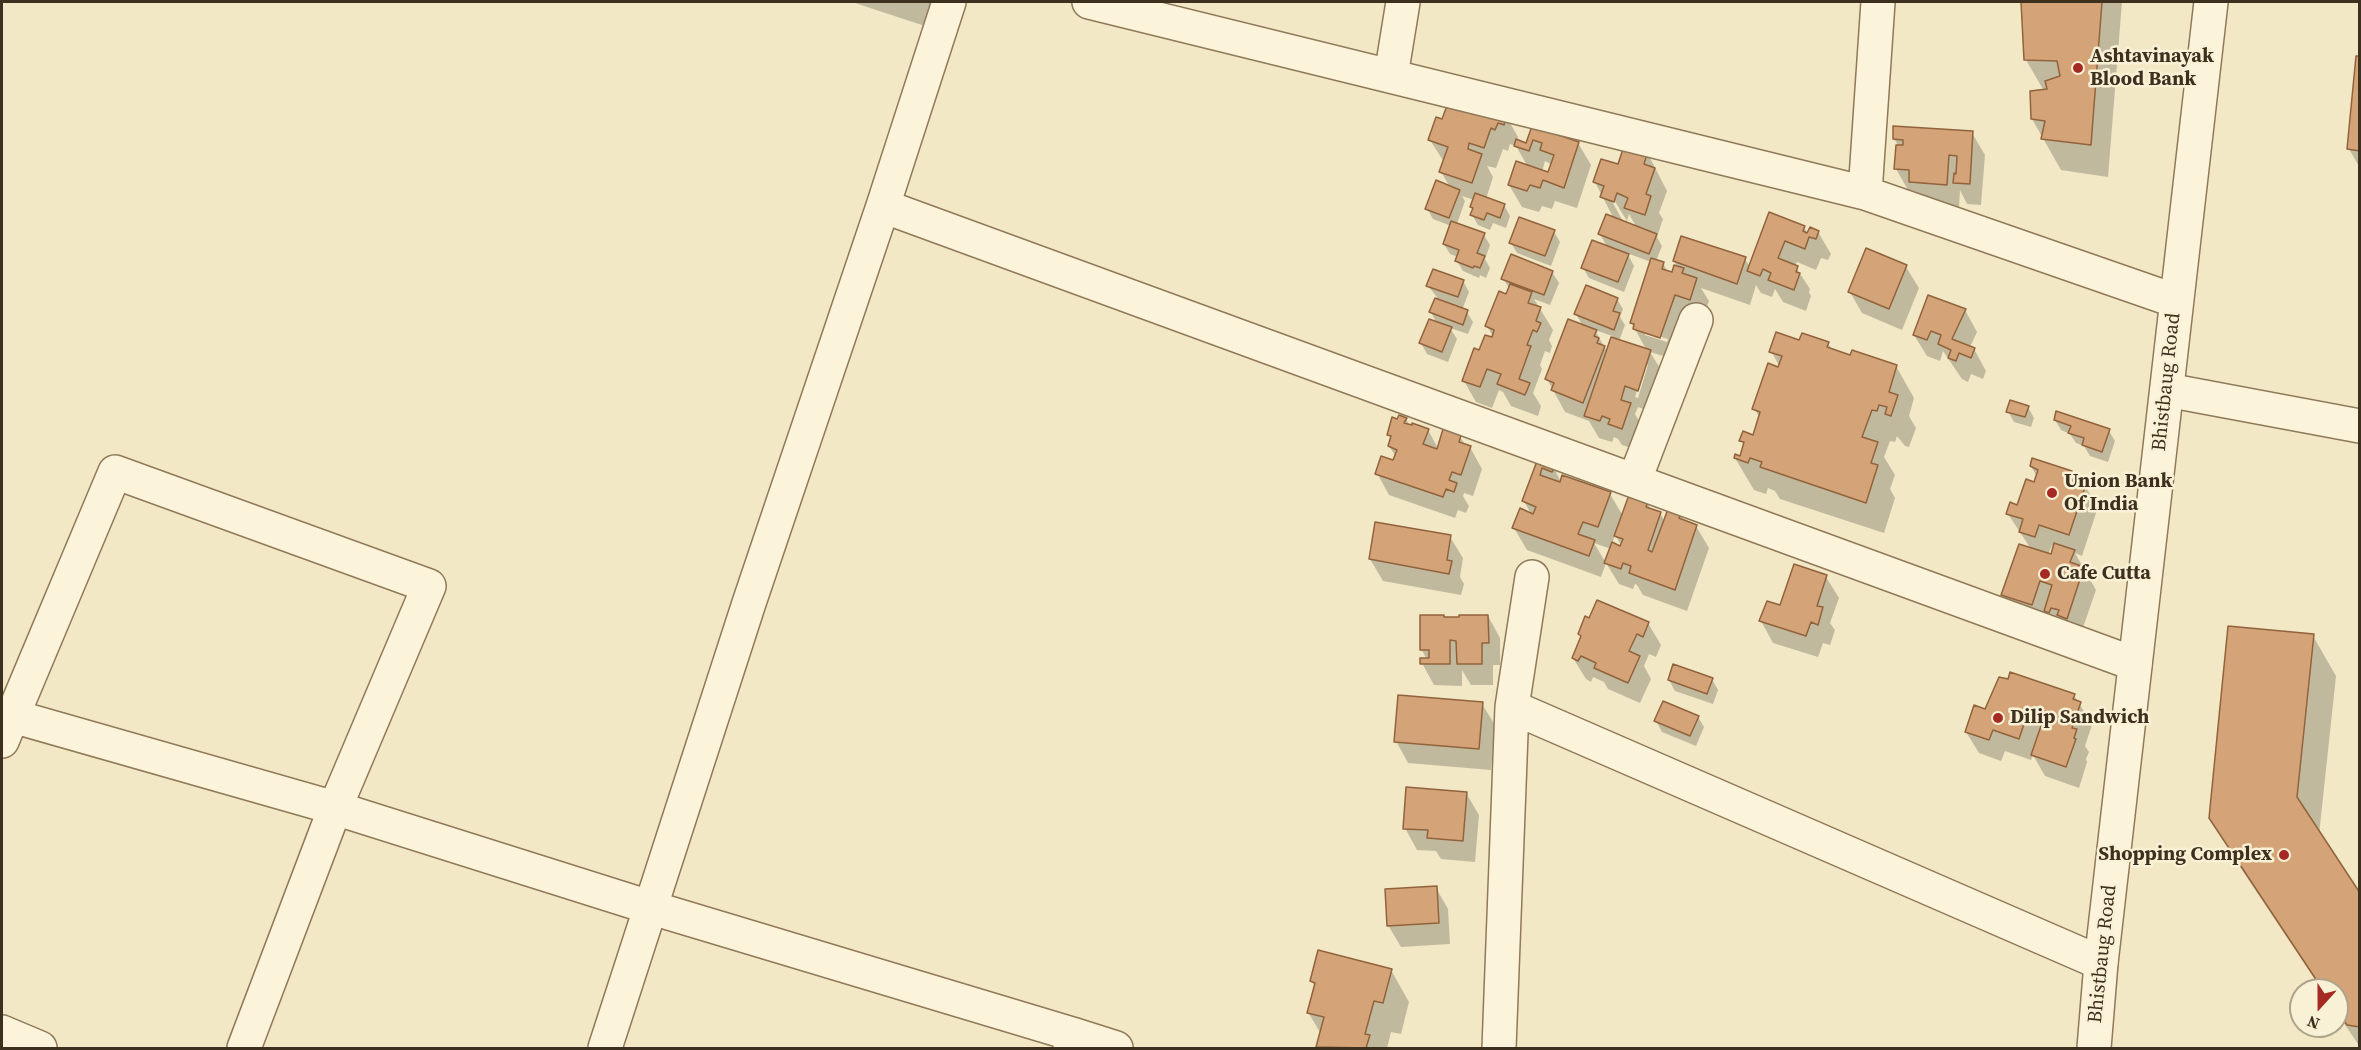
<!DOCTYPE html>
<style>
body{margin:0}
#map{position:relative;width:2361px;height:1050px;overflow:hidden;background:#f2e8c5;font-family:"Source Serif 4",serif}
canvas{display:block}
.frame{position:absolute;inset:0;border:3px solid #3e301e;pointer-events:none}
.north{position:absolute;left:2289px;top:978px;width:60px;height:60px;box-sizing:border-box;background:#f9f1d6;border:2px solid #aea48c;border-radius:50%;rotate:201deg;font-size:16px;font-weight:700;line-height:24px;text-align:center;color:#3e301e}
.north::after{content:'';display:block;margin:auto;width:21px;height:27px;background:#a42a23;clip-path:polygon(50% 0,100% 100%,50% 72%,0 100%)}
</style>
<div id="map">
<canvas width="2361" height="1050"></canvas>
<div class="frame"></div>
<div class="north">N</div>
</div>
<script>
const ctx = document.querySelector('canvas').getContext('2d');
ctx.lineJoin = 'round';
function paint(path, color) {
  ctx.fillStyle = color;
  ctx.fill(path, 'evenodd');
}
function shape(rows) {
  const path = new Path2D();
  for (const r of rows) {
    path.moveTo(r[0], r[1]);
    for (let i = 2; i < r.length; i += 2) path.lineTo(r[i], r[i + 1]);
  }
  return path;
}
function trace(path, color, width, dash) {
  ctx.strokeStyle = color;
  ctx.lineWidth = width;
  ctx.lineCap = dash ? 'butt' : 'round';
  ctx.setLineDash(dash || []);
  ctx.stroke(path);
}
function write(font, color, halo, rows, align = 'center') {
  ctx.font = font + ' "Source Serif 4",serif';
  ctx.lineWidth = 5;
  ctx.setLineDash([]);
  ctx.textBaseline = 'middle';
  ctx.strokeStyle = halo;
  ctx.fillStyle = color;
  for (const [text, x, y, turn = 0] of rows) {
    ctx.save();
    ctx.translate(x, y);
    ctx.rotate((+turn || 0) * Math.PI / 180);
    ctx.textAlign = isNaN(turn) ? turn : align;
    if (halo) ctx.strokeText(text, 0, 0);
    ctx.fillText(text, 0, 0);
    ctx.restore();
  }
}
paint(shape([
 [852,2,945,2,934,29],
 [2023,2,2122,2,2108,177,2061,170,2032,119,2044,91,2026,60],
 [2360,58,2360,168,2349,149],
 [1506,116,1518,137,1517,141,1527,145,1533,128,1578,143,1591,165,1577,208,1555,201,1552,209,1542,206,1539,212,1522,207,1509,185,1528,167,1516,146,1510,144,1508,151,1503,149,1496,168,1487,166,1493,177,1486,199,1504,205,1510,216,1506,228,1493,223,1490,230,1478,225,1472,215,1474,200,1462,196,1465,201,1457,224,1484,235,1490,245,1485,259,1490,268,1486,278,1480,275,1479,278,1463,271,1457,261,1458,257,1450,254,1444,244,1451,226,1433,219,1427,208,1450,187,1441,172,1444,162,1430,140,1443,121],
 [1545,161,1549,163,1552,167,1549,174,1542,172],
 [1972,133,1985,155,1981,205,1967,204,1960,190,1959,207,1923,204,1915,191,1908,190,1896,169,1898,145,1894,139],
 [1647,152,1667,191,1659,213,1663,219,1657,237,1662,246,1656,261,1663,263,1668,273,1673,274,1678,268,1674,261,1745,259,1750,267,1804,227,1808,234,1818,232,1831,254,1828,260,1821,258,1816,270,1797,262,1795,266,1810,289,1809,292,1811,296,1806,311,1783,302,1775,289,1772,297,1761,293,1756,285,1750,305,1701,288,1709,301,1702,321,1673,359,1650,352,1663,373,1651,412,1638,407,1635,414,1642,426,1634,449,1622,445,1618,439,1614,437,1612,442,1599,438,1589,421,1565,412,1547,379,1583,326,1576,314,1617,299,1623,309,1620,317,1625,325,1619,341,1647,351,1631,322,1651,262,1627,253,1634,266,1624,292,1589,278,1583,268,1607,247,1600,234,1614,219,1595,182],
 [1611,195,1627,221,1629,214,1637,228,1624,223,1609,196],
 [1595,330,1612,336,1607,352],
 [1645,332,1668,339,1667,342,1645,335],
 [1645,365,1648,365,1638,398,1635,397],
 [1554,232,1560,242,1551,266,1517,253,1511,243],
 [1867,250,1906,267,1919,288,1902,330,1862,313,1850,292],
 [1552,272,1559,283,1550,305,1534,299,1553,330,1549,340,1552,346,1550,353,1545,351,1540,365,1542,369,1533,393,1541,406,1538,416,1511,406,1503,392,1499,390,1492,408,1476,402,1464,381,1480,352,1495,340,1487,326,1510,290,1503,278],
 [1463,281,1469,292,1462,310,1467,312,1473,322,1468,334,1450,328,1457,339,1448,362,1427,354,1421,343,1437,324,1431,312,1437,297,1428,286],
 [1965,310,1977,332,1970,347,1974,349,1986,371,1983,379,1971,374,1968,382,1962,379,1943,351,1940,361,1927,356,1914,335],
 [1800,342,1828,343,1832,350,1896,366,1914,398,1909,416,1916,428,1909,447,1905,446,1897,436,1895,442,1890,441,1884,457,1895,475,1890,489,1895,498,1884,533,1780,499,1775,491,1768,488,1766,494,1754,490,1735,458,1741,458,1744,446,1741,440,1754,436,1760,418,1754,408,1781,369,1771,351],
 [2028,407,2034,418,2031,427,2014,422,2008,411],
 [1406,419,1410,426,1428,430,1438,448,1460,437,1466,446,1470,447,1482,469,1473,496,1464,493,1463,496,1469,506,1466,513,1458,510,1455,518,1389,495,1377,473,1394,462,1396,457,1389,446,1392,440,1388,434],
 [2055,420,2109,431,2115,441,2108,462,2090,456,2084,446,2076,443,2070,434,2061,430],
 [1538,463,1554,468,1561,482,1610,494,1623,516,1647,503,1651,510,1660,513,1665,522,1680,514,1684,522,1696,526,1709,548,1687,611,1643,595,1637,585,1635,584,1633,589,1619,584,1606,563,1601,577,1527,550,1514,528,1531,514,1524,501],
 [1615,535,1623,548,1612,544],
 [1594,543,1611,549,1606,563],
 [2031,466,2071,472,2076,482,2085,486,2098,507,2082,556,2075,553,2096,590,2079,639,2058,632,2048,614,2044,626,2016,616,2003,595,2031,549,2008,514,2018,507,2035,484,2037,477],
 [2052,545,2055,547,2052,556,2048,555],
 [1450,537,1463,558,1460,577,1464,584,1461,595,1383,581,1370,559],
 [1826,577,1839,598,1830,623,1835,630,1830,645,1823,643,1818,657,1773,643,1761,621],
 [1488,616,1500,638,1500,665,1493,665,1493,685,1471,685,1462,670,1462,686,1434,685,1422,663,1427,660,1422,650,1445,619],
 [1648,623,1661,645,1656,657,1649,654,1644,666,1651,679,1640,703,1608,689,1604,682,1593,677,1591,682,1586,679,1573,658,1582,638,1580,634],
 [2313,636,2336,676,2319,835,2360,895,2360,1047,2337,1013,2337,990,2322,990,2234,858,2210,817],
 [1712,679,1718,690,1713,704,1675,691,1669,680],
 [2074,695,2092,725,2085,746,2089,752,2086,759,2087,762,2079,788,2045,776,2033,755,2031,760,2005,751,2001,761,1979,753,1966,732,1986,711],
 [1482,704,1495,725,1491,770,1408,763,1396,741],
 [1698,717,1704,727,1696,746,1662,732,1656,721],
 [1466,793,1479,815,1475,862,1441,859,1436,851,1417,850,1405,828],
 [1436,888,1448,909,1450,944,1401,947,1388,925],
 [1391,970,1409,1002,1401,1034,1391,1032,1387,1048,1319,1048,1321,1034,1308,1012,1315,987,1312,981]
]), '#0003');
const building = shape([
 [2021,2,2102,2,2091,145,2041,139,2045,121,2031,119,2030,91,2047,89,2045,81,2060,76,2057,61,2024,60,2021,2],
 [2356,56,2360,56,2360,151,2347,149,2356,56],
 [1451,95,1507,114,1504,125,1498,123,1495,130,1491,128,1484,148,1469,143,1468,149,1482,154,1472,183,1439,172,1448,147,1428,140,1436,117,1442,119,1451,95],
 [1532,126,1579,142,1564,188,1543,180,1540,188,1530,185,1527,191,1508,185,1516,161,1548,172,1554,155,1540,150,1542,143,1533,140,1529,151,1514,146,1516,139,1526,143,1532,126],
 [1893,126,1973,131,1970,184,1953,183,1954,173,1956,174,1957,156,1949,155,1947,185,1909,182,1909,170,1894,169,1896,145,1903,145,1903,140,1893,139,1893,126],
 [1625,143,1648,151,1644,164,1655,168,1646,194,1651,196,1645,215,1624,208,1628,198,1617,193,1614,202,1600,197,1604,186,1593,182,1601,159,1618,164,1625,143],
 [1436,180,1460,190,1449,218,1425,209,1436,180],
 [1475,193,1505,204,1500,218,1487,213,1484,220,1470,215,1473,208,1470,207,1475,193],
 [1769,212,1805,226,1803,231,1807,233,1810,227,1819,231,1816,239,1809,237,1805,249,1785,241,1778,258,1798,266,1796,272,1800,273,1794,290,1768,280,1771,273,1763,269,1760,276,1747,271,1769,212],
 [1606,214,1657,234,1649,254,1598,234,1606,214],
 [1519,217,1555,230,1545,256,1509,243,1519,217],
 [1451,221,1485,233,1477,253,1485,256,1480,268,1474,266,1473,268,1455,261,1459,250,1443,244,1451,221],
 [1681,236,1746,257,1737,284,1673,261,1681,236],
 [1592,240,1629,254,1618,282,1581,268,1592,240],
 [1866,248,1907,265,1889,309,1848,292,1866,248],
 [1511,254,1553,271,1544,295,1501,279,1511,254],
 [1651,258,1664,262,1662,269,1672,272,1674,265,1684,268,1682,273,1697,278,1690,300,1675,295,1660,338,1633,329,1634,324,1630,323,1651,258],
 [1433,269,1464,280,1458,297,1426,286,1433,269],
 [1510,284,1532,292,1528,303,1541,307,1536,321,1541,323,1537,332,1533,330,1527,345,1531,346,1519,379,1530,383,1525,395,1497,384,1501,374,1487,369,1480,387,1462,381,1474,348,1479,350,1485,335,1492,337,1494,330,1485,326,1499,291,1506,294,1510,284],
 [1586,285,1618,298,1613,311,1620,313,1614,330,1574,314,1586,285],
 [1928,295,1966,309,1952,339,1975,348,1971,358,1959,353,1956,361,1948,358,1951,350,1938,344,1941,335,1931,331,1927,340,1913,335,1928,295],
 [1435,298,1468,310,1463,325,1429,312,1435,298],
 [1429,319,1452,327,1442,352,1419,343,1429,319],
 [1568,319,1597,330,1594,336,1599,338,1597,343,1605,346,1583,403,1551,390,1554,383,1545,379,1568,319],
 [1776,332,1799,340,1802,333,1829,342,1827,347,1850,355,1852,350,1897,365,1889,392,1898,395,1891,416,1885,414,1887,407,1879,405,1877,411,1872,410,1862,437,1878,442,1871,463,1878,465,1866,503,1760,467,1762,462,1750,458,1748,463,1734,458,1735,454,1740,456,1744,442,1739,441,1743,431,1753,435,1760,412,1752,409,1768,363,1778,367,1782,356,1769,352,1776,332],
 [1611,337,1651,350,1638,391,1625,386,1621,400,1631,403,1622,429,1608,424,1610,419,1602,416,1600,421,1584,416,1611,337],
 [2010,400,2029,406,2025,417,2006,412,2010,400],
 [2056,411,2110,429,2102,452,2082,445,2084,438,2068,433,2071,426,2054,420,2056,411],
 [1399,415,1407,418,1404,423,1412,425,1412,423,1429,429,1423,444,1437,449,1443,429,1461,435,1459,442,1471,446,1461,475,1452,472,1449,480,1457,483,1454,492,1446,489,1443,497,1375,474,1381,456,1393,460,1397,450,1388,446,1391,436,1387,435,1392,417,1397,419,1399,415],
 [2032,458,2072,471,2069,479,2086,484,2069,535,2039,525,2035,537,2019,532,2023,519,2006,514,2010,502,2017,505,2026,479,2034,482,2038,470,2030,466,2032,458],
 [1537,461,1555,467,1552,472,1542,468,1540,475,1560,482,1562,475,1611,492,1598,527,1583,522,1578,534,1595,540,1589,556,1512,528,1520,508,1533,514,1536,507,1522,501,1537,461],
 [1629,495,1648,502,1646,507,1661,512,1648,550,1652,552,1668,509,1681,513,1679,518,1697,525,1675,590,1629,573,1631,566,1623,563,1621,569,1604,563,1612,542,1620,546,1623,539,1614,536,1629,495],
 [1375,522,1451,535,1447,560,1452,561,1449,574,1369,559,1375,522],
 [2054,543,2075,550,2070,562,2084,567,2067,619,2057,615,2059,610,2051,608,2049,613,2044,611,2052,585,2040,581,2032,605,2001,595,2019,544,2051,554,2054,543],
 [1794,564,1827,575,1817,606,1823,607,1818,625,1811,622,1806,636,1759,621,1767,601,1780,605,1794,564],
 [1597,600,1649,622,1643,637,1637,634,1629,651,1640,656,1628,683,1594,668,1596,663,1581,656,1578,661,1572,658,1581,636,1578,634,1585,616,1589,618,1597,600],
 [1420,615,1444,615,1444,617,1459,617,1459,615,1488,615,1489,643,1482,643,1482,664,1457,664,1456,641,1450,640,1450,664,1420,664,1420,658,1429,658,1429,650,1420,650,1420,615],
 [2228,626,2314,634,2297,797,2360,893,2360,1027,2347,1025,2337,1010,2337,990,2323,990,2209,818,2228,626],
 [1673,664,1713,678,1707,694,1668,680,1673,664],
 [2010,672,2075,694,2073,699,2081,702,2072,728,2077,729,2074,738,2076,739,2066,767,2031,755,2043,720,2027,715,2019,739,1993,730,1989,740,1965,732,1974,705,1985,709,1999,677,2008,679,2010,672],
 [1398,695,1483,702,1479,749,1394,742,1398,695],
 [1663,701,1699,716,1690,736,1654,721,1663,701],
 [1406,787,1467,792,1463,841,1427,838,1428,830,1403,829,1406,787],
 [1437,886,1439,923,1387,926,1385,889,1437,886],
 [1318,950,1392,969,1383,1003,1374,1001,1365,1034,1370,1035,1366,1048,1316,1047,1324,1017,1307,1013,1315,983,1310,981,1318,950]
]);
paint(building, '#d4a478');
trace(building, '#91633c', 1.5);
const minor = shape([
 [1089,2,1865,193,2176,301],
 [1391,76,1403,2],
 [1865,193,1878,2],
 [883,206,2135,664],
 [2167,390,2360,426],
 [1635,479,1696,320],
 [1512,707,1532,577],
 [2,713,335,808,244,1048],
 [2,741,115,472,429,586,335,808,649,907,1072,1034],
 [2,1032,40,1048],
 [605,1048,749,603,883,206,949,2],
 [1070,1048,1072,1034,1116,1048],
 [1499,1048,1512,707,2101,963]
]);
const tertiary = shape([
 [2094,1048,2101,963,2211,2]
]);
trace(minor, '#8f7959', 36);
trace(tertiary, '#8f7959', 36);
trace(minor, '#fcf4da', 33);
trace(tertiary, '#fcf4da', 33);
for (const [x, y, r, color] of [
 [2078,68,6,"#a42a23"],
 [2052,493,6,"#a42a23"],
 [2045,574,6,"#a42a23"],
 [1998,718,6,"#a42a23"],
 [2284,855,6,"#a42a23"]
]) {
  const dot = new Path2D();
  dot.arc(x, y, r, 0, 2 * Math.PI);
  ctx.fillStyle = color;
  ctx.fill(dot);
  trace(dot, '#f9f1d6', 2);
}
write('bold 20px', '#3e301e', '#f9f1d6', [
 ["Ashtavinayak",2090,57],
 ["Blood Bank",2090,80],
 ["Union Bank",2064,482],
 ["Of India",2064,505],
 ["Cafe Cutta",2057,574],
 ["Dilip Sandwich",2010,718],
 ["Shopping Complex",2272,855,"right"]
], 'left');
write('20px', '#3e301e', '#f9f1d6', [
 ["Bhistbaug Road",2167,382,-84],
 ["Bhistbaug Road",2103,954,-84]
]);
</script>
